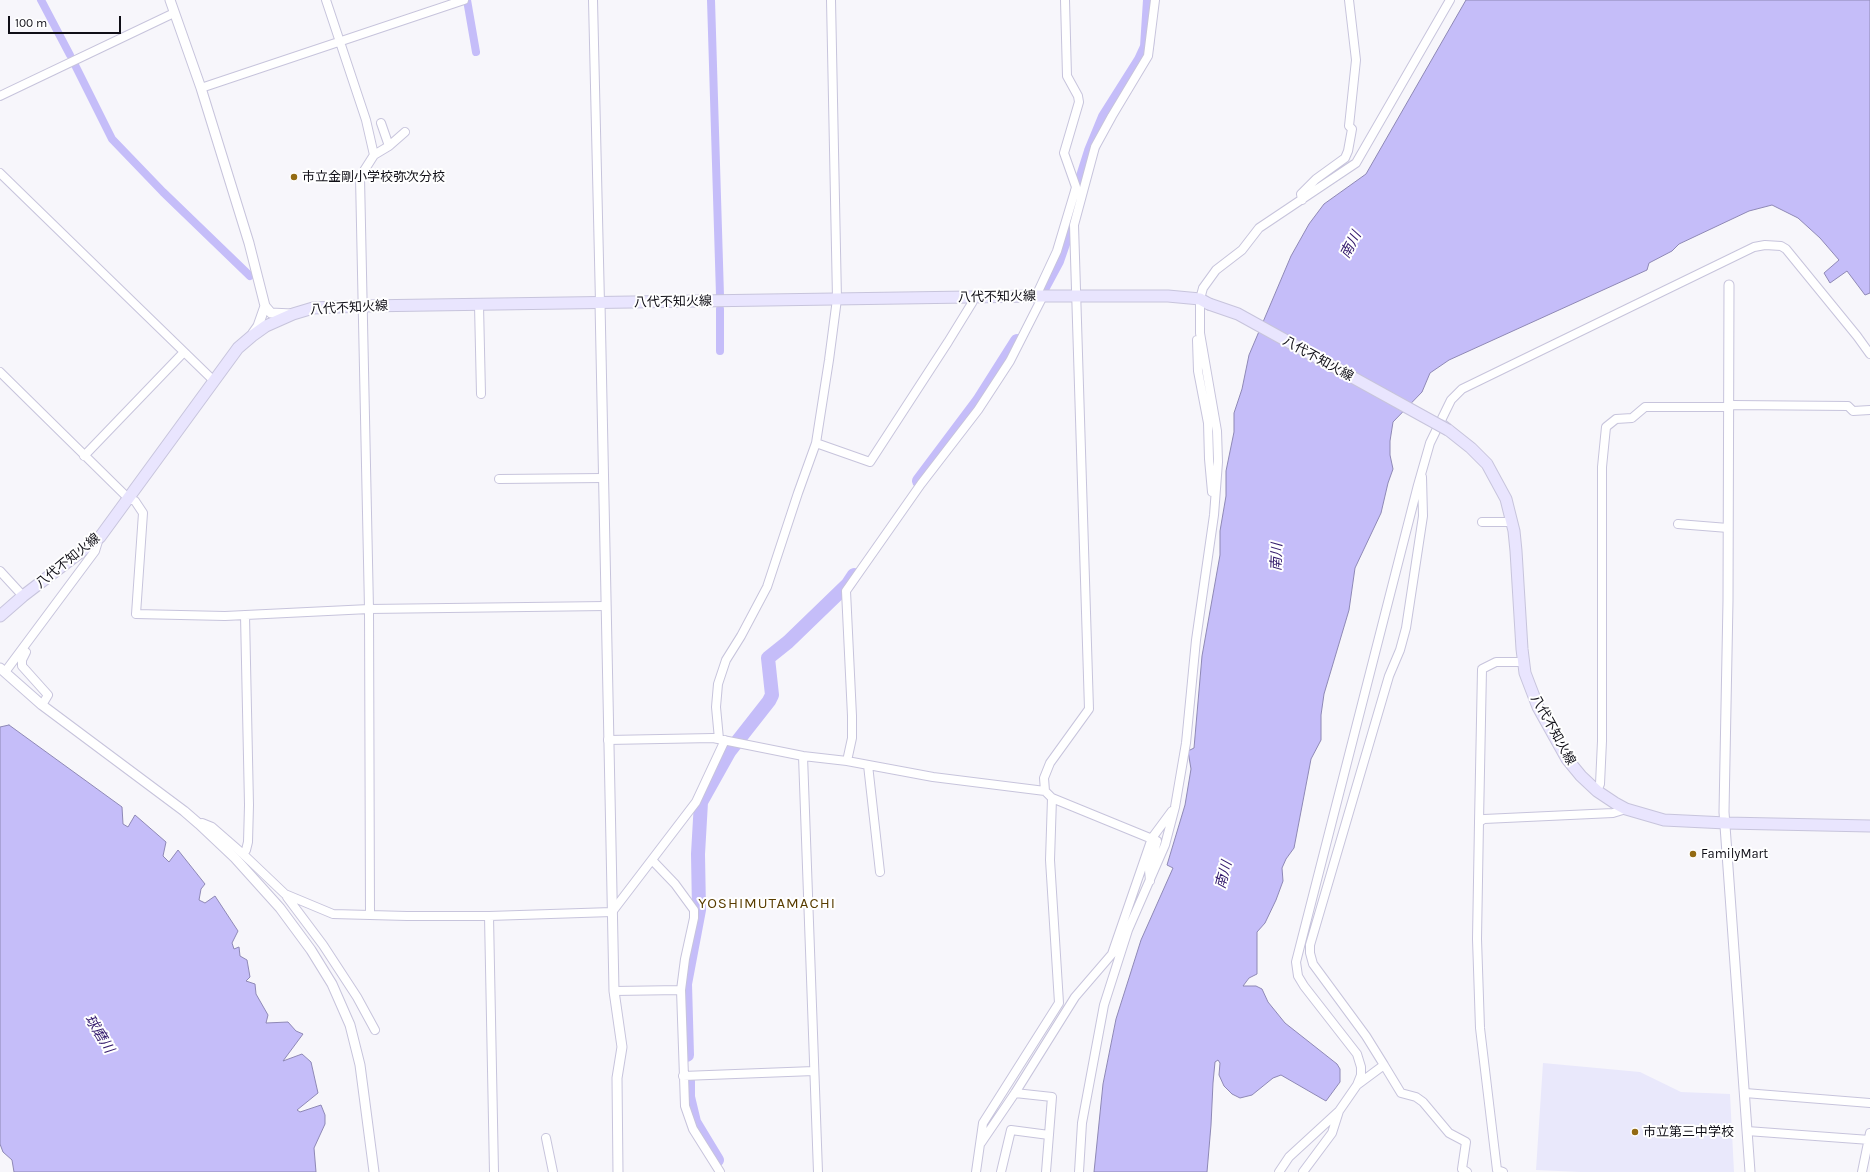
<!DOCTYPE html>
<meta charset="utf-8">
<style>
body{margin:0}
#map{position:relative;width:1870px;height:1172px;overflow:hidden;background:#f7f6fb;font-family:Karla,sans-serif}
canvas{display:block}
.scale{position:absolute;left:8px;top:16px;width:113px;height:18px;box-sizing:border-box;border:2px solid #0f0e16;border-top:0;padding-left:5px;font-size:12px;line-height:14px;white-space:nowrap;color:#0f0e16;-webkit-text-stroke:3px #fff;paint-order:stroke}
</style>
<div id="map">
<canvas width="1870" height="1172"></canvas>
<div class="scale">100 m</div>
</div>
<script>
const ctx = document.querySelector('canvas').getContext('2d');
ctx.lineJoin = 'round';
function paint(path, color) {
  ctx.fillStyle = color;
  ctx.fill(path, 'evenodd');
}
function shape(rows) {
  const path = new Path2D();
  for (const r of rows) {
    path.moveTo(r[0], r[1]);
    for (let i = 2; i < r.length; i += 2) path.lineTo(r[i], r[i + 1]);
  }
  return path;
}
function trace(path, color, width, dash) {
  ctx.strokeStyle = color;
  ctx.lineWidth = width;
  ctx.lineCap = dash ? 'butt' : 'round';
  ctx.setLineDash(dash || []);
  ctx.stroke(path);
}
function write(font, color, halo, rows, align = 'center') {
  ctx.font = font + ' Karla,"Noto Sans JP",sans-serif';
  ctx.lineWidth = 4;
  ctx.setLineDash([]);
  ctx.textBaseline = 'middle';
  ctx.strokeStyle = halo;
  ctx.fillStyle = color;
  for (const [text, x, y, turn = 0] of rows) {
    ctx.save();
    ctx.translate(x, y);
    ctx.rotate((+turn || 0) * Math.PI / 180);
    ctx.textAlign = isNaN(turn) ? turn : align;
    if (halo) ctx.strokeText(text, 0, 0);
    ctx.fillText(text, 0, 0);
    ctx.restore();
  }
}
paint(shape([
 [1543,1063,1640,1072,1681,1092,1730,1094,1734,1172,1581,1172,1536,1170]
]), '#e9e8fb');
const water = shape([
 [1466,0,1870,0,1870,293,1865,295,1847,271,1830,283,1824,273,1839,260,1820,238,1798,218,1772,205,1749,211,1679,244,1672,251,1649,263,1647,270,1449,360,1430,373,1422,392,1393,422,1390,441,1390,455,1393,469,1388,483,1381,513,1355,568,1349,610,1324,694,1321,715,1321,740,1311,759,1294,848,1286,859,1282,868,1283,881,1276,900,1265,923,1257,932,1257,974,1249,978,1243,986,1256,986,1262,989,1268,1002,1285,1023,1337,1064,1340,1069,1340,1082,1326,1101,1281,1075,1273,1078,1252,1095,1240,1098,1232,1094,1224,1086,1219,1075,1220,1063,1218,1060,1215,1062,1213,1083,1211,1125,1207,1172,1094,1172,1103,1084,1116,1019,1141,940,1173,868,1167,865,1185,805,1191,769,1188,751,1194,748,1202,656,1220,555,1220,531,1226,496,1226,471,1234,432,1234,413,1242,389,1249,355,1291,256,1309,224,1324,204,1366,174,1466,0],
 [9,725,122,807,123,824,128,827,135,815,166,842,163,856,169,862,178,850,205,884,201,889,199,900,205,903,215,896,238,931,232,943,234,949,239,947,240,956,247,960,250,977,246,981,255,984,256,994,268,1015,266,1023,288,1022,296,1031,303,1034,283,1061,302,1054,311,1062,318,1093,297,1110,300,1112,321,1105,325,1115,325,1124,314,1148,316,1172,14,1172,12,1160,3,1152,0,1144,0,727,9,725]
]);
paint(water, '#c5bdf9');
trace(water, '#8e88b5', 1);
trace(shape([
 [41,0,70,55],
 [467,0,476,52],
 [711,0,720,295],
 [75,65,112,139,163,192,250,276],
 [720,309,720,351]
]), '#c5bdf9', 8);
trace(shape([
 [1042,289,1057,261,1073,215,1078,192,1091,151,1105,117,1141,60,1147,47,1150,0],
 [919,481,979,401,1017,341],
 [687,1055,685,984,699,910,698,854,701,802,729,752,769,701,772,695,768,658,788,642,848,584,854,575],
 [688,1081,688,1097,694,1122,717,1160]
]), '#c5bdf9', 14);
const minor = shape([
 [326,0,366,120,374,155,360,177,369,609,370,915],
 [593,0,600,303],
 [201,88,464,0],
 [0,96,174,13],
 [381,123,389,146],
 [374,155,389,146,405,132],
 [0,173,214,381],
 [1302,200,1301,194,1316,179,1345,158,1348,151,1352,129,1349,126,1356,60,1349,0],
 [1036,296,1057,251,1075,191,1076,187,1064,153,1079,102,1078,96,1067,76,1065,0],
 [479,305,481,394],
 [1197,340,1198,371,1208,423,1209,459,1212,492],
 [0,372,129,499,135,501,143,513,136,614,225,616,369,609,606,606],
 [816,443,870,462,948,342,972,303,973,297],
 [84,456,184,352],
 [499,479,603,478],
 [1482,522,1512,522],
 [1678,524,1728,528],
 [0,571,23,596],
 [26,652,22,660,22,666,48,695,42,705],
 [5,672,95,551,99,538],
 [719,739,716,707,718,684,726,660,741,636,767,587,798,493,816,443,829,360,837,299,831,0],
 [608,740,713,738,803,756,847,761,933,777,1045,791,1052,798,1157,841,1149,870,1150,881],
 [803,756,818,1172],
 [847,761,852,738,852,716,846,591,921,484,978,410,1010,361,1043,296],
 [868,765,880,872],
 [1045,791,1044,778,1050,763,1089,709,1074,225,1095,147,1112,116,1148,56,1155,0],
 [1597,791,1600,784,1602,741,1602,467,1606,427,1616,419,1632,418,1645,407,1729,407,1733,405,1848,406,1853,411,1870,410],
 [1479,822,1482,669,1496,662,1523,662],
 [199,824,202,823,212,827,243,854,285,894,333,914,407,916,489,916,612,912,696,802,725,740],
 [243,854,246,850,248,842,249,805,245,615],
 [652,860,675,884,694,910,694,918,685,959,681,990,685,1106,693,1129,720,1172],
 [287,897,323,945,357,997,375,1030],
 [489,916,494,1172],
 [614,991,681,990],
 [1384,1065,1366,1036,1313,964,1310,953,1310,945,1389,676,1400,650,1406,628,1423,516,1422,477],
 [683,1076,814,1071],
 [1357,1085,1361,1075,1361,1067,1357,1054,1304,986,1298,976,1296,962,1418,485,1430,443,1451,400,1462,389,1754,247,1765,245,1781,246,1786,249,1857,336,1870,354],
 [1015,1093,1052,1097,1046,1172],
 [1745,1093,1870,1103],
 [1747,1131,1870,1140],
 [546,1138,553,1172],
 [981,1143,1015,1093,1075,997,1112,954,1152,838,1172,811],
 [976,1172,983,1123,1059,1003,1050,860,1052,798],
 [1001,1172,1011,1130,1049,1135],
 [1079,1172,1082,1123,1104,1005,1128,930,1165,845,1175,807,1186,743,1196,640,1214,515,1218,462,1217,431,1200,333,1200,299,1203,288,1216,270,1242,250,1259,228,1356,163,1450,0],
 [1279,1172,1289,1157,1338,1112],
 [1303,1172,1332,1133,1339,1111,1357,1085,1384,1065,1401,1093,1416,1097,1423,1102,1449,1133,1466,1142,1462,1169,1467,1172],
 [1503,1172,1497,1170,1480,1028,1477,939,1479,822,1484,819,1613,813,1626,809],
 [1862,1172,1870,1133]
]);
const tertiary = shape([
 [170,0,201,88,249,243,265,306,258,326,253,333],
 [1729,285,1728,601,1724,812,1750,1172],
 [600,303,614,991,622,1047,617,1078,618,1172],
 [265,306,271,313,292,314],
 [0,668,42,705,184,811,199,824,235,858,280,908,311,950,332,984,350,1025,360,1065,374,1172]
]);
const secondary = shape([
 [1442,425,1471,448,1487,464,1506,499,1514,531,1516,551,1522,649,1525,673,1538,707,1567,759,1581,776,1597,791,1615,803,1626,809,1664,820,1726,823,1870,826],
 [0,616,23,596,100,537,238,348,252,336,266,326,293,314,313,308,363,306,1036,296,1168,296,1200,299,1209,304]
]);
trace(minor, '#c7c4dc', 10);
trace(tertiary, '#c7c4dc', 11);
trace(secondary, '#c7c4dc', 13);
trace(minor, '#fff', 8);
trace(tertiary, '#fff', 9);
trace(secondary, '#e9e5fe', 11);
const secondaryBridge = shape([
 [1209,304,1238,314,1448,430]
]);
trace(secondaryBridge, '#c7c4dc', 13, []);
trace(secondaryBridge, '#e9e5fe', 11);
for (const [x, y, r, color] of [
 [294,177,4,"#936a13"],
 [1693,854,4,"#936a13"],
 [1635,1132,4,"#936a13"]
]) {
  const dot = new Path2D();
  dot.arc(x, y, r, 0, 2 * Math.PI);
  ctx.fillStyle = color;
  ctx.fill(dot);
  trace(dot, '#fff', 1.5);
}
write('13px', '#0f0e16', '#fff', [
 ["市立金剛小学校弥次分校",302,177],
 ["FamilyMart",1701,854],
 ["市立第三中学校",1643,1132]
], 'left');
write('13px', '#0f0e16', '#fff', [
 ["八代不知火線",997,297,-1],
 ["八代不知火線",673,302,-1],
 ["八代不知火線",349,308,-3],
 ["八代不知火線",1318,359,29],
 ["八代不知火線",68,561,-39],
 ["八代不知火線",1553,730,61]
]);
write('italic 14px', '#32186b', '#fff', [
 ["南川",1351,245,-62],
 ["南川",1277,557,-88],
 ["南川",1224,875,-75],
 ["球磨川",99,1034,58]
]);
ctx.letterSpacing = '1px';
write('15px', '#593d00', '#fff', [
 ["YOSHIMUTAMACHI",767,904]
]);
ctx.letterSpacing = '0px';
</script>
